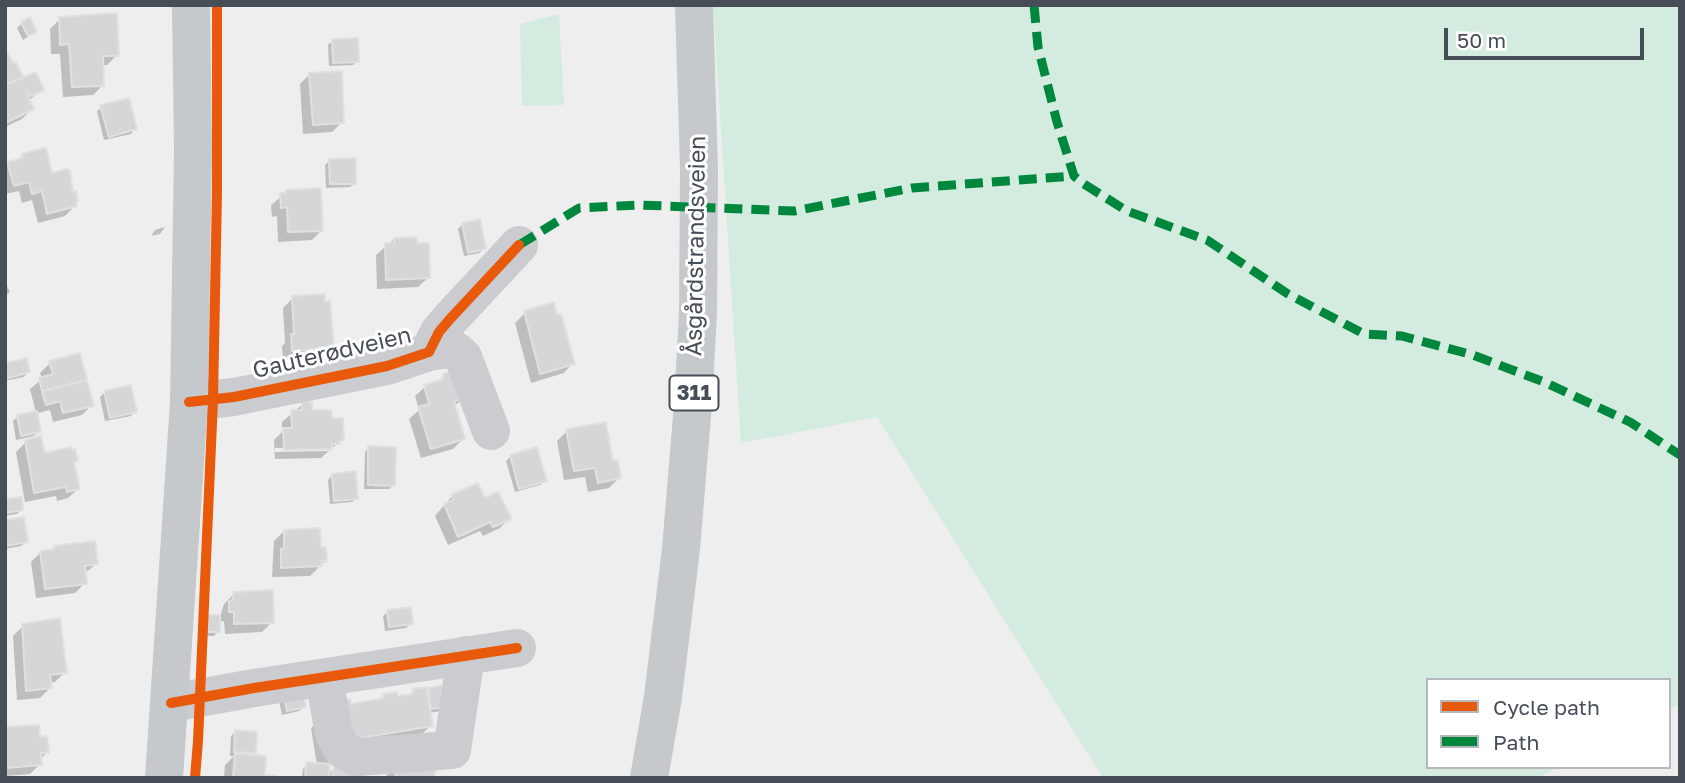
<!DOCTYPE html>
<meta charset="utf-8">
<style>
body{margin:0}
#map{position:relative;width:1685px;height:783px;overflow:hidden;background:#eee;font-family:"Golos Text",sans-serif}
canvas{display:block}
.frame{position:absolute;inset:0;border:7px solid #474e58;pointer-events:none}
.legend{position:absolute;left:1426px;top:678px;width:245px;height:91px;box-sizing:border-box;background:#fff;border:2px solid #b5b8bc;margin:0;padding:9px 12px;list-style:none;font-size:21px;color:#474e58}
.legend li{display:flex;align-items:center;gap:14px;height:35px}
.legend b{width:35px;border:2px solid #b5b8bc}
.scale{position:absolute;left:1444px;top:28px;width:200px;height:32px;box-sizing:border-box;border:4px solid #474e58;border-top:0;padding-left:9px;font-size:21px;line-height:24px;white-space:nowrap;color:#474e58;-webkit-text-stroke:5px #fff;paint-order:stroke}
</style>
<div id="map">
<canvas width="1685" height="783"></canvas>
<div class="frame"></div>
<ul class="legend">
<li><b style="height:9px;background:#e8590c"></b>Cycle path</li>
<li><b style="height:9px;background:#00873e"></b>Path</li>
</ul>
<div class="scale">50 m</div>
</div>
<script>
const ctx = document.querySelector('canvas').getContext('2d');
ctx.lineJoin = 'round';
function paint(path, color) {
  ctx.fillStyle = color;
  ctx.fill(path, 'evenodd');
}
function shape(rows) {
  const path = new Path2D();
  for (const r of rows) {
    path.moveTo(r[0], r[1]);
    for (let i = 2; i < r.length; i += 2) path.lineTo(r[i], r[i + 1]);
  }
  return path;
}
function trace(path, color, width, dash) {
  ctx.strokeStyle = color;
  ctx.lineWidth = width;
  ctx.lineCap = dash ? 'butt' : 'round';
  ctx.setLineDash(dash || []);
  ctx.stroke(path);
}
function write(font, color, halo, rows, align = 'center') {
  ctx.font = font + ' "Golos Text",sans-serif';
  ctx.lineWidth = 6;
  ctx.setLineDash([]);
  ctx.textBaseline = 'middle';
  ctx.strokeStyle = halo;
  ctx.fillStyle = color;
  for (const [text, x, y, turn = 0] of rows) {
    ctx.save();
    ctx.translate(x, y);
    ctx.rotate((+turn || 0) * Math.PI / 180);
    ctx.textAlign = isNaN(turn) ? turn : align;
    if (halo) ctx.strokeText(text, 0, 0);
    ctx.fillText(text, 0, 0);
    ctx.restore();
  }
}
paint(shape([
 [713,5,1680,5,1680,704,1669,710,1669,680,1428,680,1428,767,1558,767,1538,778,1103,778,877,417,741,443],
 [559,14,564,105,522,106,520,24]
]), '#d4ecdf');
paint(shape([
 [60,19,117,55,107,65,102,65,103,85,93,95,63,97,60,54,51,54,50,29],
 [22,23,35,32,23,40,17,28],
 [332,41,357,61,353,65,329,66,328,45],
 [5,52,12,66,15,64,23,80,42,90,28,101,32,109,22,119,5,127],
 [310,74,342,122,332,132,303,134,300,84],
 [101,107,135,129,131,134,104,140,97,111],
 [23,155,51,175,75,206,65,216,38,223,32,200,22,203,19,191,5,194,5,167,16,162],
 [330,160,355,183,350,187,326,188,325,165],
 [287,192,322,230,312,240,278,242,277,216,272,217,271,205],
 [463,224,484,248,480,253,464,256,458,229],
 [165,227,160,234,151,236,155,230],
 [394,239,415,245,428,278,418,287,377,289,376,255],
 [5,282,10,292,5,296],
 [293,298,332,348,322,358,283,360,282,346,285,343,283,308],
 [525,313,556,317,573,363,564,373,531,383,515,323],
 [50,363,92,405,82,415,53,422,50,410,35,414,39,432,34,436,16,440,13,421,17,417,36,413,30,389,42,379,40,373],
 [5,365,28,372,24,377,5,381],
 [444,376,466,396,453,407,463,439,453,449,421,458,409,419,419,410,415,396,425,387,437,383],
 [105,392,135,411,131,416,105,421,100,397],
 [303,404,310,412,330,420,342,439,321,458,275,459,274,440,282,432,282,422],
 [331,447,328,451,275,452,275,448],
 [567,431,612,463,619,478,609,488,588,492,585,477,564,480,557,441],
 [26,442,43,455,76,461,73,464,78,489,68,498,57,501,56,496,25,502,16,452],
 [369,448,394,485,389,489,364,489,365,452],
 [536,449,545,481,540,485,515,492,506,461,510,457],
 [332,475,357,498,352,502,330,504,328,480],
 [452,496,484,500,510,518,500,528,483,536,480,531,448,545,435,516],
 [5,502,22,509,17,514,5,516],
 [5,522,26,542,21,546,5,549],
 [284,531,319,549,325,561,310,576,272,577,274,541],
 [55,548,96,564,84,574,85,583,75,593,36,598,31,562,41,552,52,551],
 [234,594,272,622,262,632,225,634,224,621,218,622,218,631,214,636,201,636,201,621,206,617,220,617,224,604],
 [388,612,411,623,406,628,385,631,383,616],
 [23,626,65,672,55,682,49,683,50,688,40,698,17,700,13,636],
 [429,689,447,710,429,713,431,725,406,750,328,763,328,775,335,767,353,778,302,778,303,769,307,764,317,765,311,728,337,703,349,706,379,701,384,696,396,698,407,697,413,691,426,692],
 [279,700,304,706,299,711,282,715],
 [5,729,38,738,47,752,40,760,40,764,30,774,5,776],
 [236,731,254,753,250,756,263,776,274,778,224,778,225,765,234,756,230,756,231,736],
 [399,763,432,778,384,778]
]), '#0003');
const building = shape([
 [117,13,119,56,103,56,104,86,72,87,69,44,60,45,59,17,117,13],
 [30,17,37,32,28,36,21,22,30,17],
 [358,38,359,62,333,63,332,39,358,38],
 [5,48,13,63,16,62,23,77,5,85,5,48],
 [342,71,344,123,313,125,309,73,342,71],
 [36,72,44,90,31,96,29,93,27,94,34,109,5,123,5,85,36,72],
 [129,98,137,129,109,137,100,105,129,98],
 [46,147,52,173,67,169,70,171,73,192,76,191,78,201,76,202,77,206,47,214,42,191,32,194,29,182,14,186,7,162,23,158,22,154,46,147],
 [356,158,356,184,330,184,329,159,356,158],
 [321,188,323,231,288,232,287,207,281,208,280,193,286,193,286,190,321,188],
 [480,219,486,249,468,253,462,223,480,219],
 [417,237,417,243,429,243,430,278,386,280,385,243,394,243,394,238,417,237],
 [325,294,325,302,330,301,334,348,292,351,291,334,294,334,292,296,325,294],
 [554,302,557,315,561,314,575,364,540,374,524,311,554,302],
 [80,353,87,380,42,391,39,378,53,374,49,361,80,353],
 [27,358,30,372,5,379,5,363,27,358],
 [459,369,468,397,454,401,465,439,431,449,418,407,429,404,424,385,444,379,443,374,459,369],
 [87,380,94,406,63,413,60,401,46,405,42,391,87,380],
 [131,385,137,412,110,418,104,391,131,385],
 [302,402,312,402,312,410,331,410,332,418,343,418,344,440,340,440,340,444,332,444,332,449,284,450,283,428,292,428,291,410,302,410,302,402],
 [37,411,41,432,21,436,17,415,37,411],
 [606,422,613,461,618,460,621,478,598,483,595,468,574,471,566,429,606,422],
 [41,436,45,453,71,447,72,450,75,449,78,461,74,462,80,489,67,492,66,487,34,493,25,440,41,436],
 [368,446,396,447,395,486,368,485,368,446],
 [537,447,547,481,519,489,510,455,537,447],
 [356,471,358,499,334,501,332,474,356,471],
 [478,483,485,498,498,492,512,519,493,527,490,522,458,537,444,504,453,500,451,495,478,483],
 [22,497,23,510,5,513,5,499,22,497],
 [24,517,28,542,5,546,5,520,24,517],
 [320,528,321,547,326,547,327,561,321,561,322,566,281,568,281,549,284,548,284,530,320,528],
 [95,541,98,564,85,566,87,584,45,589,40,551,54,549,54,546,95,541],
 [273,590,274,623,234,624,234,612,229,612,229,601,233,600,233,592,273,590],
 [411,607,413,624,389,627,387,610,411,607],
 [205,615,220,615,220,632,205,632,205,615],
 [60,618,67,673,50,675,52,688,26,691,22,624,60,618],
 [450,684,453,706,431,709,428,688,450,684],
 [426,687,433,726,342,741,336,702,350,699,351,704,384,698,383,694,397,692,398,696,413,694,412,689,426,687],
 [303,690,306,707,287,711,283,694,303,690],
 [39,725,40,737,47,736,49,753,41,753,42,765,5,768,5,727,39,725],
 [235,730,257,732,256,753,234,752,235,730],
 [235,753,266,756,265,775,276,776,276,778,233,778,235,753],
 [398,761,436,769,434,778,395,778,398,761],
 [306,762,330,764,329,778,305,778,306,762],
 [334,765,357,770,355,778,332,778,334,765]
]);
paint(building, '#d5d6d8');
trace(building, '#dfe0e1', 2);
trace(shape([
 [429,352,449,349,455,350,463,357,491,431],
 [189,402,234,397,387,366,429,352,439,332,450,319,519,245],
 [324,678,334,734,342,749,351,754,358,757,452,750,466,655],
 [171,703,254,688,517,648]
]), '#cacccf', 38);
trace(shape([
 [164,778,189,402,193,150,191,5],
 [649,778,663,697,681,549,693,404,698,313,699,169,694,5]
]), '#c5c9cc', 38);
trace(shape([
 [1034,5,1038,47,1057,122,1074,176,1084,184,1127,211,1207,240,1288,294,1364,334,1402,336,1473,355,1544,382,1630,422,1680,455],
 [519,245,579,208,639,205,794,211,912,188,1074,176]
]), '#00873e', 9, [18, 9]);
trace(shape([
 [189,402,234,397,387,366,429,352,439,332,450,319,519,245],
 [171,703,254,688,517,648],
 [195,778,198,741,213,400,217,192,217,5]
]), '#e8590c', 10);
for (const [x, y, w] of [
 [694,393,49]
]) {
  const box = new Path2D();
  box.roundRect(x - w / 2, y - 17.5, w, 35, 5);
  ctx.fillStyle = '#fff';
  ctx.fill(box);
  trace(box, '#474e58', 2);
}
write('bold 21px', '#474e58', null, [
 ["311",694,393]
]);
write('23px', '#474e58', '#fff', [
 ["Åsgårdstrandsveien",696,246,-89],
 ["Gauterødveien",332,353,-13]
]);
</script>
